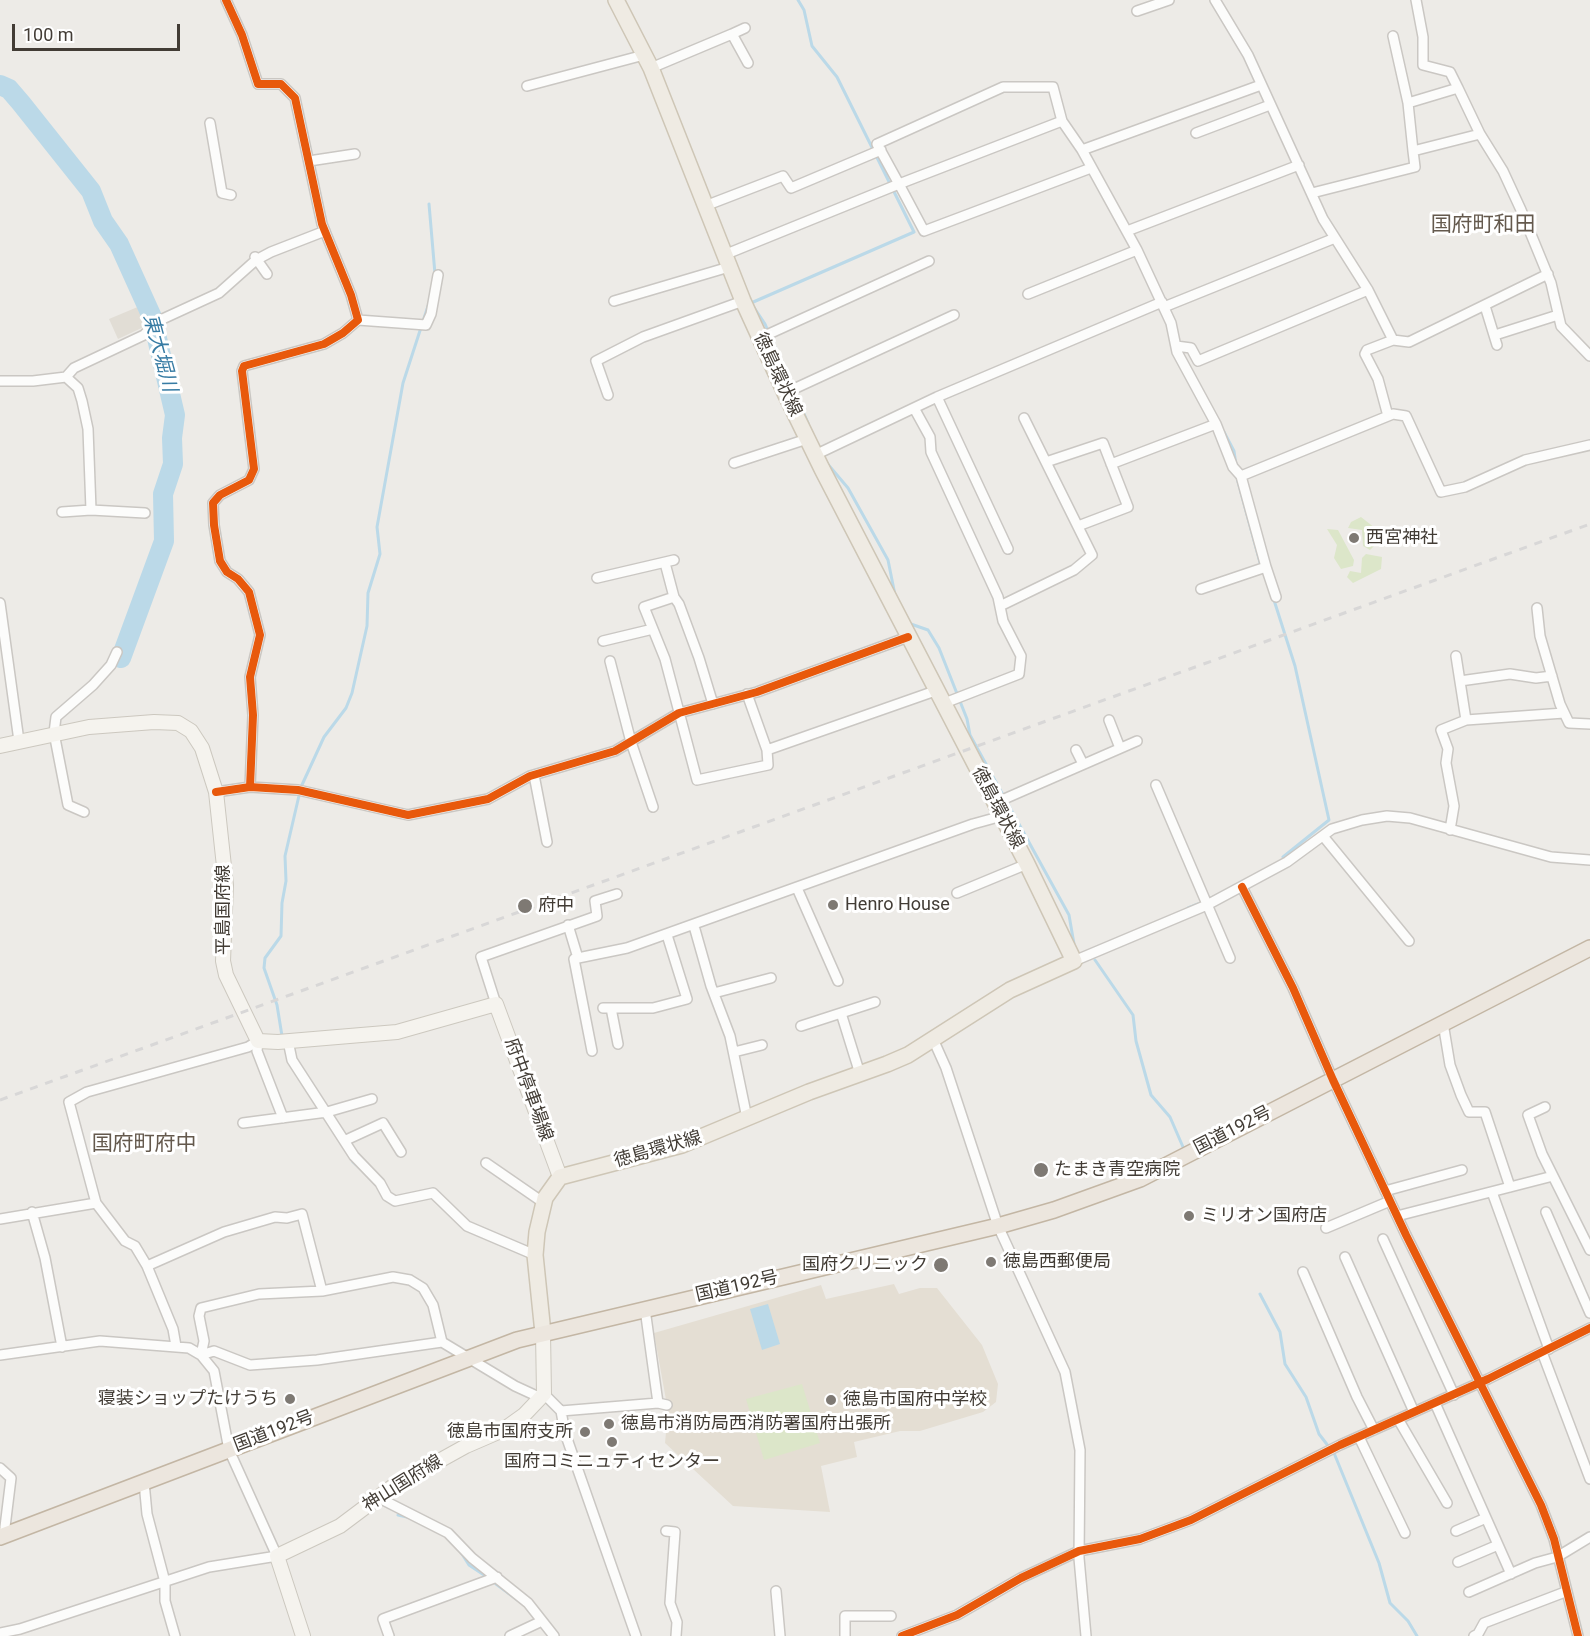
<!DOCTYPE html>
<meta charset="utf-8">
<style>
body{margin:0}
#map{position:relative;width:1590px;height:1636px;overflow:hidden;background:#edebe7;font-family:Roboto,sans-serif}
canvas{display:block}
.scale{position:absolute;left:12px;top:24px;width:168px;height:27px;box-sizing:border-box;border:3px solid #423c35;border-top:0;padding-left:8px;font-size:18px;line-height:21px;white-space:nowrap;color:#423c35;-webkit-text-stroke:4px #fff;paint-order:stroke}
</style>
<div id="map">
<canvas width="1590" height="1636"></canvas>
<div class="scale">100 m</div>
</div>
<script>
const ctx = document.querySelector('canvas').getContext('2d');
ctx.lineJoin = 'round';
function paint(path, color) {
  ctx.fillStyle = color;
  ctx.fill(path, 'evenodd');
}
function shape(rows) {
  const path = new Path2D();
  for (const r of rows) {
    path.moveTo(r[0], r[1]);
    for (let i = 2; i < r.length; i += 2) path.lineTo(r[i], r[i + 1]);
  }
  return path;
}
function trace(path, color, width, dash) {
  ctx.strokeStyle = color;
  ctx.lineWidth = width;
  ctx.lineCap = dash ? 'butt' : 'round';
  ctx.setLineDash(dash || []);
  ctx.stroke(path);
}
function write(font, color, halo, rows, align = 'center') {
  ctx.font = font + ' Roboto,"Noto Sans JP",sans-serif';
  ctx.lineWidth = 6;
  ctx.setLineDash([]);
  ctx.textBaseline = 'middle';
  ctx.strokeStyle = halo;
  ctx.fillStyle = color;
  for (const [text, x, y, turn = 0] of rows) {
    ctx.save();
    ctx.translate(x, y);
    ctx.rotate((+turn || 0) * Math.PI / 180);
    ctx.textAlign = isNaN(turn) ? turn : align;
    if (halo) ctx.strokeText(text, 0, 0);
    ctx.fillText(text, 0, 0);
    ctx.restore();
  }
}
paint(shape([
 [140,306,148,325,118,339,109,319]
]), '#e1ddd5');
paint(shape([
 [894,1284,899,1294,920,1288,937,1288,982,1345,998,1384,996,1402,983,1412,920,1431,900,1431,854,1442,857,1457,821,1466,830,1512,733,1506,665,1443,668,1411,654,1333,821,1285,826,1299]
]), '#e4ded3');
paint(shape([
 [1361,517,1375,528,1377,543,1370,550,1363,546,1362,530,1348,528,1351,522],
 [1327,529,1338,530,1354,560,1353,566,1341,569,1334,558,1337,545],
 [1366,554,1382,557,1381,569,1353,583,1347,577,1350,571,1361,573,1362,558],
 [802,1384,820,1443,764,1460,746,1399]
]), '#dce6c9');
paint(shape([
 [768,1304,780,1344,762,1350,750,1309]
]), '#bbd9e8');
trace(shape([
 [798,0,804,10,812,46,837,77,914,232,751,303,765,324,808,423],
 [429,204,435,274],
 [1224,432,1234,451,1236,465],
 [826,462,848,488,888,560,895,595],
 [1236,474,1261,566],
 [1273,597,1295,666,1329,820,1283,857],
 [908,623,928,630,939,648,967,719,970,735,1069,915,1074,944],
 [1211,898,1219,894],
 [1188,908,1198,904],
 [1095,960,1133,1015,1136,1041,1151,1095,1170,1117,1183,1147],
 [282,1036,277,1005,264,968,265,958,281,936,282,903,286,881,285,856,301,787,324,737,346,708,352,693,367,626,368,593,380,554,377,527,403,383,428,306],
 [353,1162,363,1171],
 [1260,1294,1280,1332,1285,1364,1306,1397,1319,1434,1329,1447],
 [1334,1453,1379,1563,1390,1603,1408,1621,1417,1636],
 [398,1515,407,1517],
 [462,1554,469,1565,484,1575],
 [496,1584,519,1601]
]), '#bbd9e8', 3);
trace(shape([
 [0,85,9,89,21,103,91,191,103,221,119,244,152,317,175,415,172,438,173,464,163,494,164,541,121,658]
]), '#bbd9e8', 20);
const minor = shape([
 [226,0,242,35,258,84,281,84,295,98,322,224,351,295,358,320,343,333,324,344,244,366,242,371,254,469,249,480,220,495,213,503,214,525,220,561,227,572,238,579,249,592,260,635,250,677,253,715,250,787],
 [1416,0,1423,37,1423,65,1450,72,1458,88],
 [1137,11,1169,0],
 [745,28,732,34,748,63],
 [1393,36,1408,103],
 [651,68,732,34],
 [527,86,644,55],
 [1062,121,899,184,924,231,1091,168],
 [210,123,222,193,231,195],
 [1196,133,1270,105],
 [1480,134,1503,171,1521,210,1551,283,1561,326,1590,356],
 [1082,150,1137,250,1171,323,1177,352,1216,424,1233,467,1241,476,1266,567,1201,589],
 [309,161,355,154],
 [1312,193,1415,167,1413,151,1480,134,1458,88,1408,103,1413,151],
 [705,206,783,176,791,188,881,150],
 [1127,231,1299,165],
 [724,255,899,184,877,144,1003,87,1053,87,1062,121,1082,150,1261,85],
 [255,257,267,274],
 [1368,290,1393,340,1367,350,1365,354,1378,379,1388,416],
 [1028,294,1137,250],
 [614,301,729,267],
 [1485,306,1497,345],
 [1164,307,1335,238],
 [358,320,426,325,431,314,438,275],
 [1495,335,1558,315],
 [760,338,929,261],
 [1393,340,1409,342,1548,274],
 [1176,346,1191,348,1198,361,1368,290,1323,219,1248,55,1215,0],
 [66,377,78,388,82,401,88,429,91,510],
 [0,381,33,381,66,377,74,368,144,335,156,322,219,293,256,260,271,252,325,231],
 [785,393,954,315],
 [608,395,596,361,643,337,743,301],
 [937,397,1008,549],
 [914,408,930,437,931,452,998,597,1003,621,1021,656,1019,674,942,704],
 [815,455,937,397,1162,302],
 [1046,462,1103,443,1128,507,1078,526],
 [734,463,807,439],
 [1111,464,1216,424],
 [1241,476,1393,414,1406,416,1441,492,1465,487,1525,460,1590,445],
 [62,512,91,510,145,513],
 [665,563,674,597,679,604,699,658,713,704],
 [1266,567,1276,597],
 [597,578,674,560],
 [674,597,644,607,665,659,697,780,768,765,767,750],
 [0,603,19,741],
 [1000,606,1074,570,1092,555,1024,418],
 [1537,608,1540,636,1560,704,1569,723,1590,724],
 [603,641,653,629],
 [1456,656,1466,720],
 [610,661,631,742,653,807],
 [1460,681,1510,674,1536,678,1552,676],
 [747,694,767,750,935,691],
 [1109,720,1120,748],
 [1076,750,1083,764],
 [534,775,547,842],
 [1156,785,1230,958],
 [216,792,250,787,298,790,408,815,488,799,530,776,615,751,679,713,757,692,908,637],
 [995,803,1137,741],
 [84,812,68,805,54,733,56,717,93,685,111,665,117,652],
 [1450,830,1454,806,1446,763,1448,749,1441,730,1466,720,1564,713],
 [1323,836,1409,941],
 [1242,887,1293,988,1333,1080,1406,1235,1541,1505,1554,1539,1578,1636],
 [797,888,838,981],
 [957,893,1027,864],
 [568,925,578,958,627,948,973,824,1002,816],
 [694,926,711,986,730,1036,747,1118],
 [574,959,592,1051],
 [1074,961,1207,905,1287,862,1332,829,1362,820,1387,816,1410,818,1551,857,1590,860],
 [714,993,771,978],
 [496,1004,481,957,597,916,595,901,617,894],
 [603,1008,653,1008,687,999,667,935],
 [611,1008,618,1044],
 [841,1013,860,1074],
 [1443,1023,1450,1065,1461,1095,1469,1112,1485,1112,1510,1187],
 [801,1026,875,1002],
 [933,1039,946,1068,998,1226,1065,1372,1080,1450,1079,1558,1086,1636],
 [258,1041,257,1051,283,1118],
 [288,1041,292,1060,354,1156,380,1183,387,1196,395,1201,433,1193,467,1226,535,1255],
 [734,1052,762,1045],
 [1545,1107,1528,1115,1542,1154,1590,1250],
 [243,1123,327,1112,372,1099],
 [346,1140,383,1123,401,1152],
 [486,1163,544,1203],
 [1385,1191,1462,1170],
 [1492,1192,1549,1349],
 [32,1212,45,1258,62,1347],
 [1546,1212,1590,1313],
 [1397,1216,1553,1176],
 [0,1219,96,1203],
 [1326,1228,1390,1201],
 [1383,1239,1454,1395],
 [1345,1257,1414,1412],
 [147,1266,224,1232,275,1217,287,1218,302,1214,322,1291],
 [1303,1272,1357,1397,1374,1430],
 [645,1309,658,1403],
 [442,1342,317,1360,250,1365,214,1351,201,1355,204,1341,199,1316,201,1308,259,1294,322,1291,393,1277,410,1280,423,1288,433,1305,442,1342,515,1386,541,1398],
 [176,1346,173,1329,147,1266,135,1246,125,1241,96,1203,69,1102,87,1092,248,1047,258,1041],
 [1542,1352,1590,1479],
 [0,1355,100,1341,189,1348,201,1355,214,1371,229,1450,277,1556,209,1567,20,1629,0,1633],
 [544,1394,561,1411,658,1403,667,1405],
 [1435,1403,1511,1574],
 [561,1411,565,1433,636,1636],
 [1398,1419,1447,1503],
 [1359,1437,1405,1533],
 [0,1468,11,1478,4,1535],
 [144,1482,147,1514,165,1582,165,1601,175,1636],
 [377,1497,448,1533,472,1558,528,1603,554,1636],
 [666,1531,675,1532,670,1603,677,1622,676,1636],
 [1456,1531,1486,1518],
 [1458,1562,1498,1545],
 [776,1591,780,1636],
 [1469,1592,1535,1563,1557,1557,1590,1537],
 [389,1636,383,1619,497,1577],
 [510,1636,542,1621],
 [845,1636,845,1616,891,1616],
 [902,1636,957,1615,1021,1578,1079,1551,1140,1539,1191,1520,1340,1445,1488,1379,1590,1328],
 [1474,1636,1478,1634,1484,1623,1565,1592]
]);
const secondary = shape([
 [0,746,89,727,154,722,178,723,191,731,202,748,216,792,226,885,223,961,226,975,258,1041,278,1042,397,1032,496,1004,560,1177],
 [303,1636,277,1556,340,1526,392,1487,466,1446,503,1430,524,1415,544,1394,543,1333]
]);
const primary = shape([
 [543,1333,535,1255,537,1232,545,1198,560,1177,682,1145,809,1092,887,1064,908,1055,1010,990,1074,961,1027,864,822,469,785,393,743,301,651,68,616,0]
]);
const trunk = shape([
 [0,1537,517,1340,998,1226,1054,1210,1140,1179,1590,948]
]);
trace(minor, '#cac7c3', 12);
trace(secondary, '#ccc8bf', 16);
trace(primary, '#cec6b6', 18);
trace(trunk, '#c3b6a4', 18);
trace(minor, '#fcfcfb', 9);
trace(secondary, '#f5f3ee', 14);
trace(primary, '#efebe3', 15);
trace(trunk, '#ece6de', 15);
trace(shape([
 [0,1100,1590,524]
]), '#d8d7d7', 3, [8, 8]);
trace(shape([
 [226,0,242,35,258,84,281,84,295,98,322,224,351,295,358,320,343,333,324,344,244,366,242,371,254,469,249,480,220,495,213,503,214,525,220,561,227,572,238,579,249,592,260,635,250,677,253,715,250,787],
 [216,792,250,787,298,790,408,815,488,799,530,776,615,751,679,713,757,692,908,637],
 [1242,887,1293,988,1333,1080,1406,1235,1541,1505,1554,1539,1578,1636],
 [902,1636,957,1615,1021,1578,1079,1551,1140,1539,1191,1520,1340,1445,1488,1379,1590,1328]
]), '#e8590c', 8);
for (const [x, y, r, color] of [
 [1354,538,6,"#7e7973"],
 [833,905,6,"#7e7973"],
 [525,906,8,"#7e7973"],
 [1041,1170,8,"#7e7973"],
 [1189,1216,6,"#7e7973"],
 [991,1262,6,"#7e7973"],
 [941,1265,8,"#7e7973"],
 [290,1399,6,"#7e7973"],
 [831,1400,6,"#7e7973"],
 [609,1424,6,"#7e7973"],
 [585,1432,6,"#7e7973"],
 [612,1442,6,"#7e7973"]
]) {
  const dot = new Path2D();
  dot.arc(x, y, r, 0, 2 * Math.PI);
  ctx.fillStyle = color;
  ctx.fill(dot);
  trace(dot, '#fff', 2);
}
write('18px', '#423c35', '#fff', [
 ["徳島環状線",777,375,65],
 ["徳島環状線",997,808,62],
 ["平島国府線",224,910,-90],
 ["府中停車場線",528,1090,70],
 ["国道192号",1233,1131,-27],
 ["徳島環状線",658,1150,-16],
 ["国道192号",737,1287,-13],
 ["国道192号",274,1432,-21],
 ["神山国府線",403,1484,-32]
]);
write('18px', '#423c35', '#fff', [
 ["西宮神社",1366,538],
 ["Henro House",845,905],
 ["府中",538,906],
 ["たまき青空病院",1054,1170],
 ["ミリオン国府店",1201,1216],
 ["徳島西郵便局",1003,1262],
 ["国府クリニック",928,1265,"right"],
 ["寝装ショップたけうち",278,1399,"right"],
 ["徳島市国府中学校",843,1400],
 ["徳島市消防局西消防署国府出張所",621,1424],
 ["徳島市国府支所",573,1432,"right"],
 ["国府コミニュティセンター",612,1462,"center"]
], 'left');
write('italic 20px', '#387ca4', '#fff', [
 ["東大堀川",159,353,75]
]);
write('21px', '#64594d', '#fff', [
 ["国府町和田",1483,226],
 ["国府町府中",144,1145]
]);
</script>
